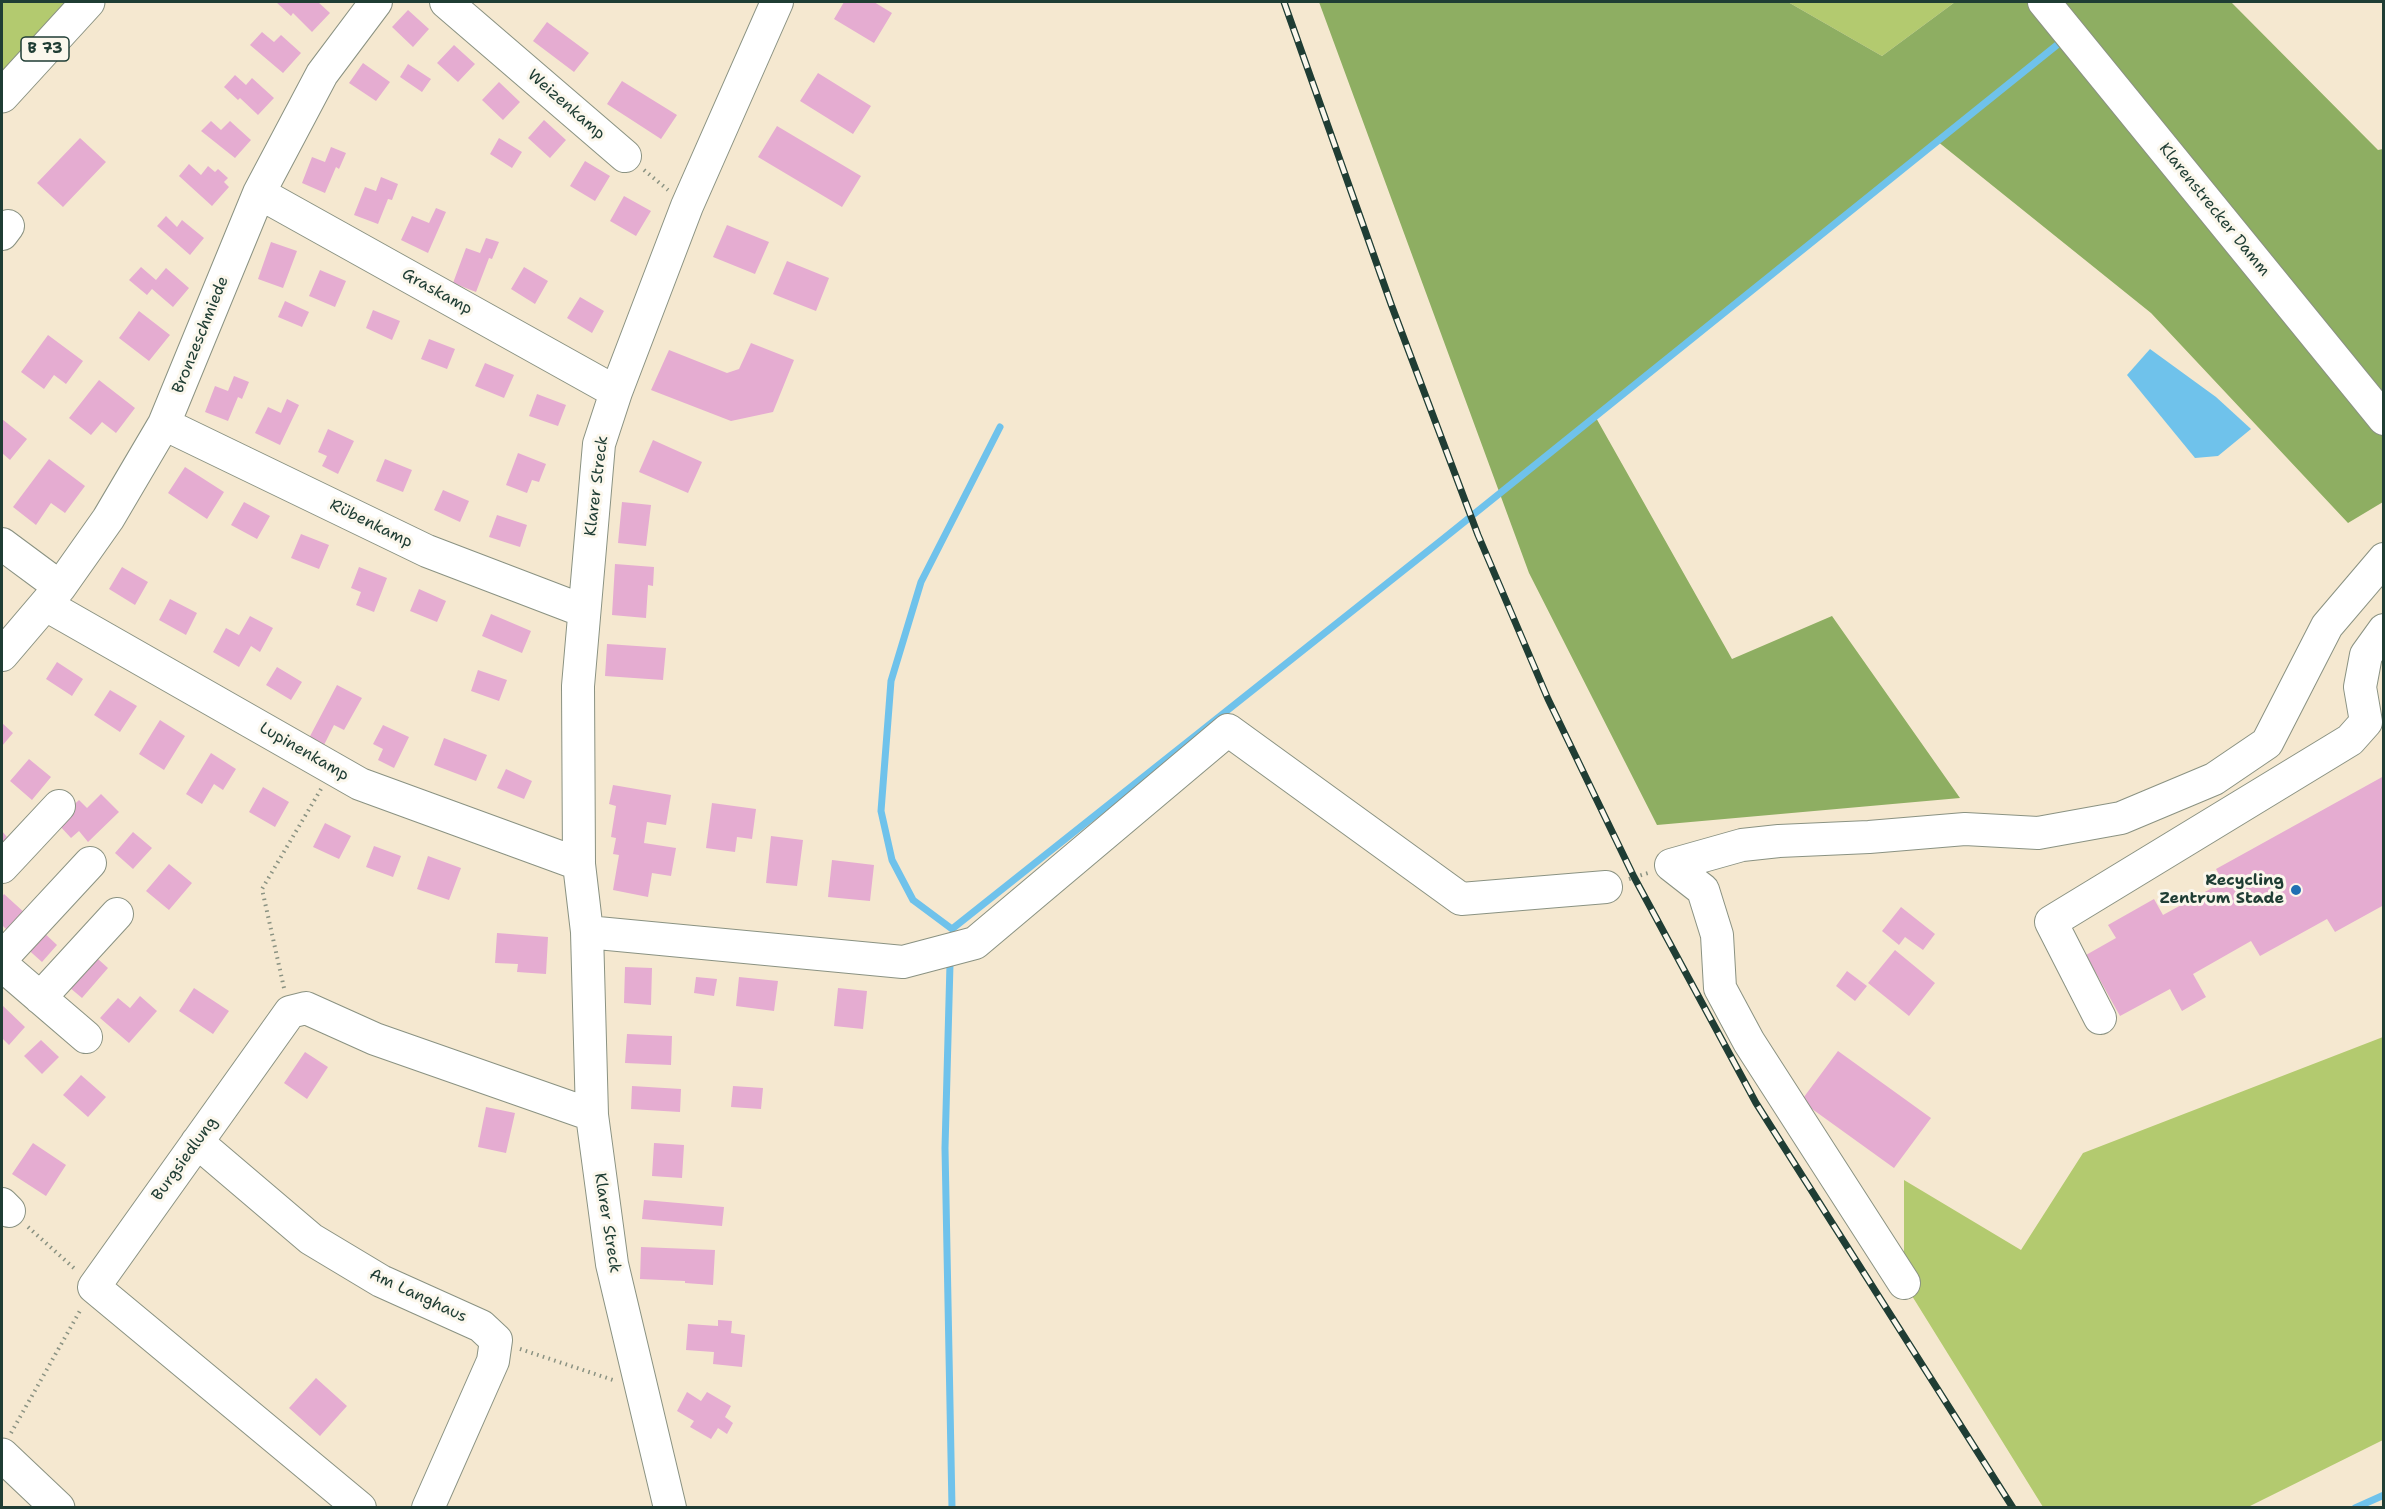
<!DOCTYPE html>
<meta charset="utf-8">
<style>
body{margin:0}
#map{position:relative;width:2385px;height:1509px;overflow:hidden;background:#f5e8d0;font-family:"Shantell Sans",sans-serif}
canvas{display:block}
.frame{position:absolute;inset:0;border:3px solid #1f3d34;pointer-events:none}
</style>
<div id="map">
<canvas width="2385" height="1509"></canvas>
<div class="frame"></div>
</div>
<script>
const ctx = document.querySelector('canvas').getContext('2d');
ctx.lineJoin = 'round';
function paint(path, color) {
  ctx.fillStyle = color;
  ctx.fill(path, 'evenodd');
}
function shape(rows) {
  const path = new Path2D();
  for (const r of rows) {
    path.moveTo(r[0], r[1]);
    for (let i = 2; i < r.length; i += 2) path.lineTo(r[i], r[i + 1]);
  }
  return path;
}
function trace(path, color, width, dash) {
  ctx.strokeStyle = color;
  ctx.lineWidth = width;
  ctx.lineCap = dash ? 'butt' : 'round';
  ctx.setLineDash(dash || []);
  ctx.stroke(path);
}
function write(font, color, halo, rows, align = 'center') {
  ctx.font = font + ' "Shantell Sans",sans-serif';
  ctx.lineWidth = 6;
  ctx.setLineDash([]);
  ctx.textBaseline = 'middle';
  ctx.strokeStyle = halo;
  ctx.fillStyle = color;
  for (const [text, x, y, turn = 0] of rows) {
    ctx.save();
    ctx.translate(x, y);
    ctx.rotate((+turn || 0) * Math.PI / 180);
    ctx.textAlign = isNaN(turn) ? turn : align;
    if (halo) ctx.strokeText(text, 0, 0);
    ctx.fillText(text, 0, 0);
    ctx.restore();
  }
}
paint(shape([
 [2,2,67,2,2,72],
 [1788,2,1955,2,1882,56],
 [2383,1037,2383,1440,2248,1507,2043,1507,1904,1283,1904,1180,2021,1250,2083,1153]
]), '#b3ca6f');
paint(shape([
 [1319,2,1788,2,1882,56,1955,2,2231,2,2378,150,2383,149,2383,502,2348,523,2151,313,1937,141,1595,416,1732,659,1832,616,1960,798,1657,825,1529,573]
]), '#8eae62');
paint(shape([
 [2150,349,2216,397,2251,429,2218,456,2195,458,2127,375]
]), '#6fc2eb');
trace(shape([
 [1000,427,921,582,891,681,881,811,892,860,913,900,952,929,1443,539,2057,45],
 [950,964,945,1148,952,1508],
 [2355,1508,2384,1495]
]), '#6fc2eb', 7);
paint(shape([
 [276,2,318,2,330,13,312,32,293,13,291,16],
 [844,2,874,2,892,13,874,43,834,19],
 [408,10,429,29,413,47,392,27],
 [547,22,589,53,574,72,533,41],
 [262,32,274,42,281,35,301,53,283,73,250,45],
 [454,45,475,64,458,82,437,63],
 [363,63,390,82,376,101,349,83],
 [408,64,431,79,422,92,400,77],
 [818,73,871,106,853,134,800,101],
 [235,75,246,85,252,78,274,98,258,115,240,98,238,100,224,87],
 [622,81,677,115,661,139,607,104],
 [499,82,520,102,503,120,482,100],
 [544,120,566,140,550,158,528,138],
 [211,121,221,130,230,121,251,140,235,158,201,131],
 [777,126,861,176,842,207,758,157],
 [80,138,106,162,63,207,37,183],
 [499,138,522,152,512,168,490,154],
 [331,147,346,153,339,169,336,167,325,193,302,183,312,157,325,162],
 [585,161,610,176,595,201,570,186],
 [189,164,201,175,208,166,215,172,218,169,228,178,224,182,229,187,212,206,179,176],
 [381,177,398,184,392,200,388,199,378,224,354,215,365,187,376,191],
 [624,196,651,211,636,236,610,221],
 [436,208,446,212,428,253,401,240,412,216,429,223],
 [166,216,177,227,182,220,204,238,190,255,157,226],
 [727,225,769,242,755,274,713,257],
 [486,238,499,242,492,259,489,258,476,292,453,283,466,248,480,253],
 [271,242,297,251,283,288,258,279],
 [787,261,829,278,816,311,773,294],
 [141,267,156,280,166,268,189,288,173,307,152,289,147,295,129,280],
 [524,267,548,281,535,304,511,289],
 [320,270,346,281,335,307,309,296],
 [580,297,604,311,592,333,567,318],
 [285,301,309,312,302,327,278,317],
 [373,310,400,321,392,340,366,328],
 [139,311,170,335,149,361,119,338],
 [48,335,83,361,66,384,54,375,44,389,21,372],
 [429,339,455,349,447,369,421,359],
 [751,343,794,360,773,412,731,421,651,390,669,350,727,373,739,369],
 [485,363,514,375,504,398,475,386],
 [234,376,249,382,242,399,238,397,228,421,205,412,215,386,228,391],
 [99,380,135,408,116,433,102,422,91,435,69,418],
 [537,394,566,405,558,426,529,416],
 [287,399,299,405,280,445,255,433,268,407,281,413],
 [2,419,27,439,10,460,2,453],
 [328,429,354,441,338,474,322,466,327,456,318,452],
 [653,440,702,462,688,493,639,472],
 [518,453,546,464,539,482,532,480,527,493,506,485],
 [49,459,85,486,65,513,51,503,36,525,13,507],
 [385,459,412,470,403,492,376,481],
 [185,467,224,492,207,519,168,493],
 [443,490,469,501,460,522,434,510],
 [244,502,270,516,257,539,231,525],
 [622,502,651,505,646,546,618,543],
 [497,515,527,525,520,547,489,537],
 [301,534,329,545,319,569,291,558],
 [615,564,654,567,653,586,648,585,646,618,612,615],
 [122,567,148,582,135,605,109,589],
 [359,567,387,578,374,612,356,605,361,592,351,588],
 [419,589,446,601,437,622,410,611],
 [170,599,197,613,186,635,159,620],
 [491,614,531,631,522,653,482,636],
 [250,616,273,628,260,652,251,646,239,667,213,652,226,628,239,635],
 [607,644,666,648,663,680,605,676],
 [57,662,83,679,72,696,46,679],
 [277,667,302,682,291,700,266,685],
 [478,670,507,680,499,701,471,691],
 [337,685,362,698,344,730,334,725,323,747,308,740],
 [110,690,137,706,120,732,94,715],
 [160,720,185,736,164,770,139,754],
 [2,723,13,733,2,746],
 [383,725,409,737,394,768,378,760,383,749,373,744],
 [444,738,487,755,476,781,434,765],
 [211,753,236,769,223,790,214,784,202,804,186,794],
 [29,759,51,777,32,800,10,781],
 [506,769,532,781,524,799,497,788],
 [2384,776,2384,905,2335,932,2327,919,2260,956,2251,941,2193,974,2206,997,2182,1011,2170,989,2120,1016,2086,955,2116,938,2108,925,2154,899,2163,915,2223,882,2216,869],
 [613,785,671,795,666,825,647,822,644,843,676,848,671,876,652,873,648,897,613,890,619,855,613,854,616,838,611,837,616,806,609,804],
 [263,787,289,802,275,827,249,812],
 [101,794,119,812,88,842,79,831,71,838,59,825,63,815,79,800,87,808],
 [712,803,756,809,752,839,737,837,735,852,706,848],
 [325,823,351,836,339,859,313,847],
 [2,831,7,837,2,844],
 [133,832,152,848,133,869,115,853],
 [771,836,803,840,797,886,766,883],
 [374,846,401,856,393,877,366,867],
 [428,856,461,868,449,900,417,889],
 [832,860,874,865,870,901,828,897],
 [169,864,192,883,169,910,146,891],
 [4,894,26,914,16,925,13,923,7,930,2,925,2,897],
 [1901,907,1935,934,1923,950,1905,937,1899,945,1882,931],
 [40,929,57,945,42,962,24,946],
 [497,933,548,937,546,974,517,972,518,964,495,963],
 [1895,950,1935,983,1909,1016,1868,983],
 [89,951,108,968,82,998,63,982],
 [625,967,652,968,651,1005,624,1003],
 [1847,971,1867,986,1855,1001,1836,986],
 [696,977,717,979,714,996,694,993],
 [739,977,778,981,774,1011,736,1006],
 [194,988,229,1011,213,1034,179,1011],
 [838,988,867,991,863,1029,834,1026],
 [140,996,157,1011,129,1043,100,1018,118,998,130,1008],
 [2,1005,25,1027,9,1045,2,1038],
 [627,1034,672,1036,671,1065,625,1063],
 [41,1040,59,1057,42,1074,24,1056],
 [1838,1051,1931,1118,1894,1168,1801,1101],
 [305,1052,328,1067,307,1099,284,1083],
 [81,1075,106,1097,88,1117,63,1095],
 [632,1086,681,1089,680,1112,631,1109],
 [733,1086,763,1088,761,1109,731,1107],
 [486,1107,515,1113,506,1153,478,1147],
 [33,1143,66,1165,46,1196,12,1174],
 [654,1143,684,1145,682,1178,652,1176],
 [644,1200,724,1207,722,1226,642,1219],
 [641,1247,715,1250,713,1285,685,1283,685,1281,640,1279],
 [718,1320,732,1321,731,1333,745,1335,742,1367,713,1364,714,1352,686,1350,688,1324,718,1326],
 [316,1378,347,1406,320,1436,289,1408],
 [687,1392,701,1401,707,1392,731,1406,725,1417,733,1423,727,1434,718,1428,711,1439,690,1427,694,1421,677,1411]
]), '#e5acd1');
const minor = shape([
 [446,2,625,156],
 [2044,2,2384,419],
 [259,193,616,392],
 [2,234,8,226],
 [164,424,427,551,584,611],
 [2,544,60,587],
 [46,605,360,784,579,864],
 [2,655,60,587,108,519,164,424,259,193,322,74,376,2],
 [1671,865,1742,845,1779,841,1869,837,1965,829,2038,833,2121,818,2214,779,2267,743,2327,626,2384,559],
 [1671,865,1703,890,1717,935,1720,988,1749,1042,1904,1283],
 [2,867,59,806],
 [587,932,903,962,975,943,1228,730,1461,899,1606,887],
 [2,958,90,863],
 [2,965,86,1037],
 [40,998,117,914],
 [2100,1018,2051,922,2350,740,2366,722,2360,687,2366,655,2384,630],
 [197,1142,311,1239,381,1281,481,1326,496,1340,493,1361,428,1508],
 [2,1204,9,1211],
 [360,1508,94,1287,290,1012,306,1008,375,1039,592,1115],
 [670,1508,612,1264,592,1115,587,932,579,864,578,686,599,444,616,392,687,206,777,2]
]);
const major = shape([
 [2,96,88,2],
 [2,1455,58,1508]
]);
trace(minor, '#8a9282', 34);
trace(major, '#8a9282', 35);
trace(shape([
 [644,170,668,190],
 [1629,879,1648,873],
 [284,988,262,889,321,789],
 [28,1227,76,1270],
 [520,1349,613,1380],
 [11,1433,81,1309]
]), '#8a9282', 4, [1.5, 4.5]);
trace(minor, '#fff', 32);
trace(major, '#fff', 33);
const rail = shape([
 [1284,2,1391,304,1478,535,1548,699,1634,877,1756,1103,2013,1508]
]);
trace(rail, '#1f3d34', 7);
trace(rail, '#fbf7ec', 4.5, [14]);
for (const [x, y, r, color] of [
 [2296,890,6,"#1f6fb2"]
]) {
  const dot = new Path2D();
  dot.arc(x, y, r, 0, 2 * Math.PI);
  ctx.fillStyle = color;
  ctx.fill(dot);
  trace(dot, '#fbf7ec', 2);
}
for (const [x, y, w] of [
 [45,49,48]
]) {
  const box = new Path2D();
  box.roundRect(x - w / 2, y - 12, w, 24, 4.5);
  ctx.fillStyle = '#fbf7ec';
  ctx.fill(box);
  trace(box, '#1f3d34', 1.5);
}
write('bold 15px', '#1f3d34', null, [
 ["B 73",45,49]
]);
write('16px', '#1f3d34', '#fbf7ec', [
 ["Weizenkamp",566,105,41],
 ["Klarenstrecker Damm",2214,210,51],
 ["Graskamp",437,292,29],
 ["Bronzeschmiede",201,335,-68],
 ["Klarer Streck",597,486,-83],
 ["Rübenkamp",371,524,26],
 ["Lupinenkamp",304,752,30],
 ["Burgsiedlung",185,1159,-54],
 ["Klarer Streck",607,1223,81],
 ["Am Langhaus",418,1296,25]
]);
write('bold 16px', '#1f3d34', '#fbf7ec', [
 ["Recycling",2284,881],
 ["Zentrum Stade",2284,899]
], 'right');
</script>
